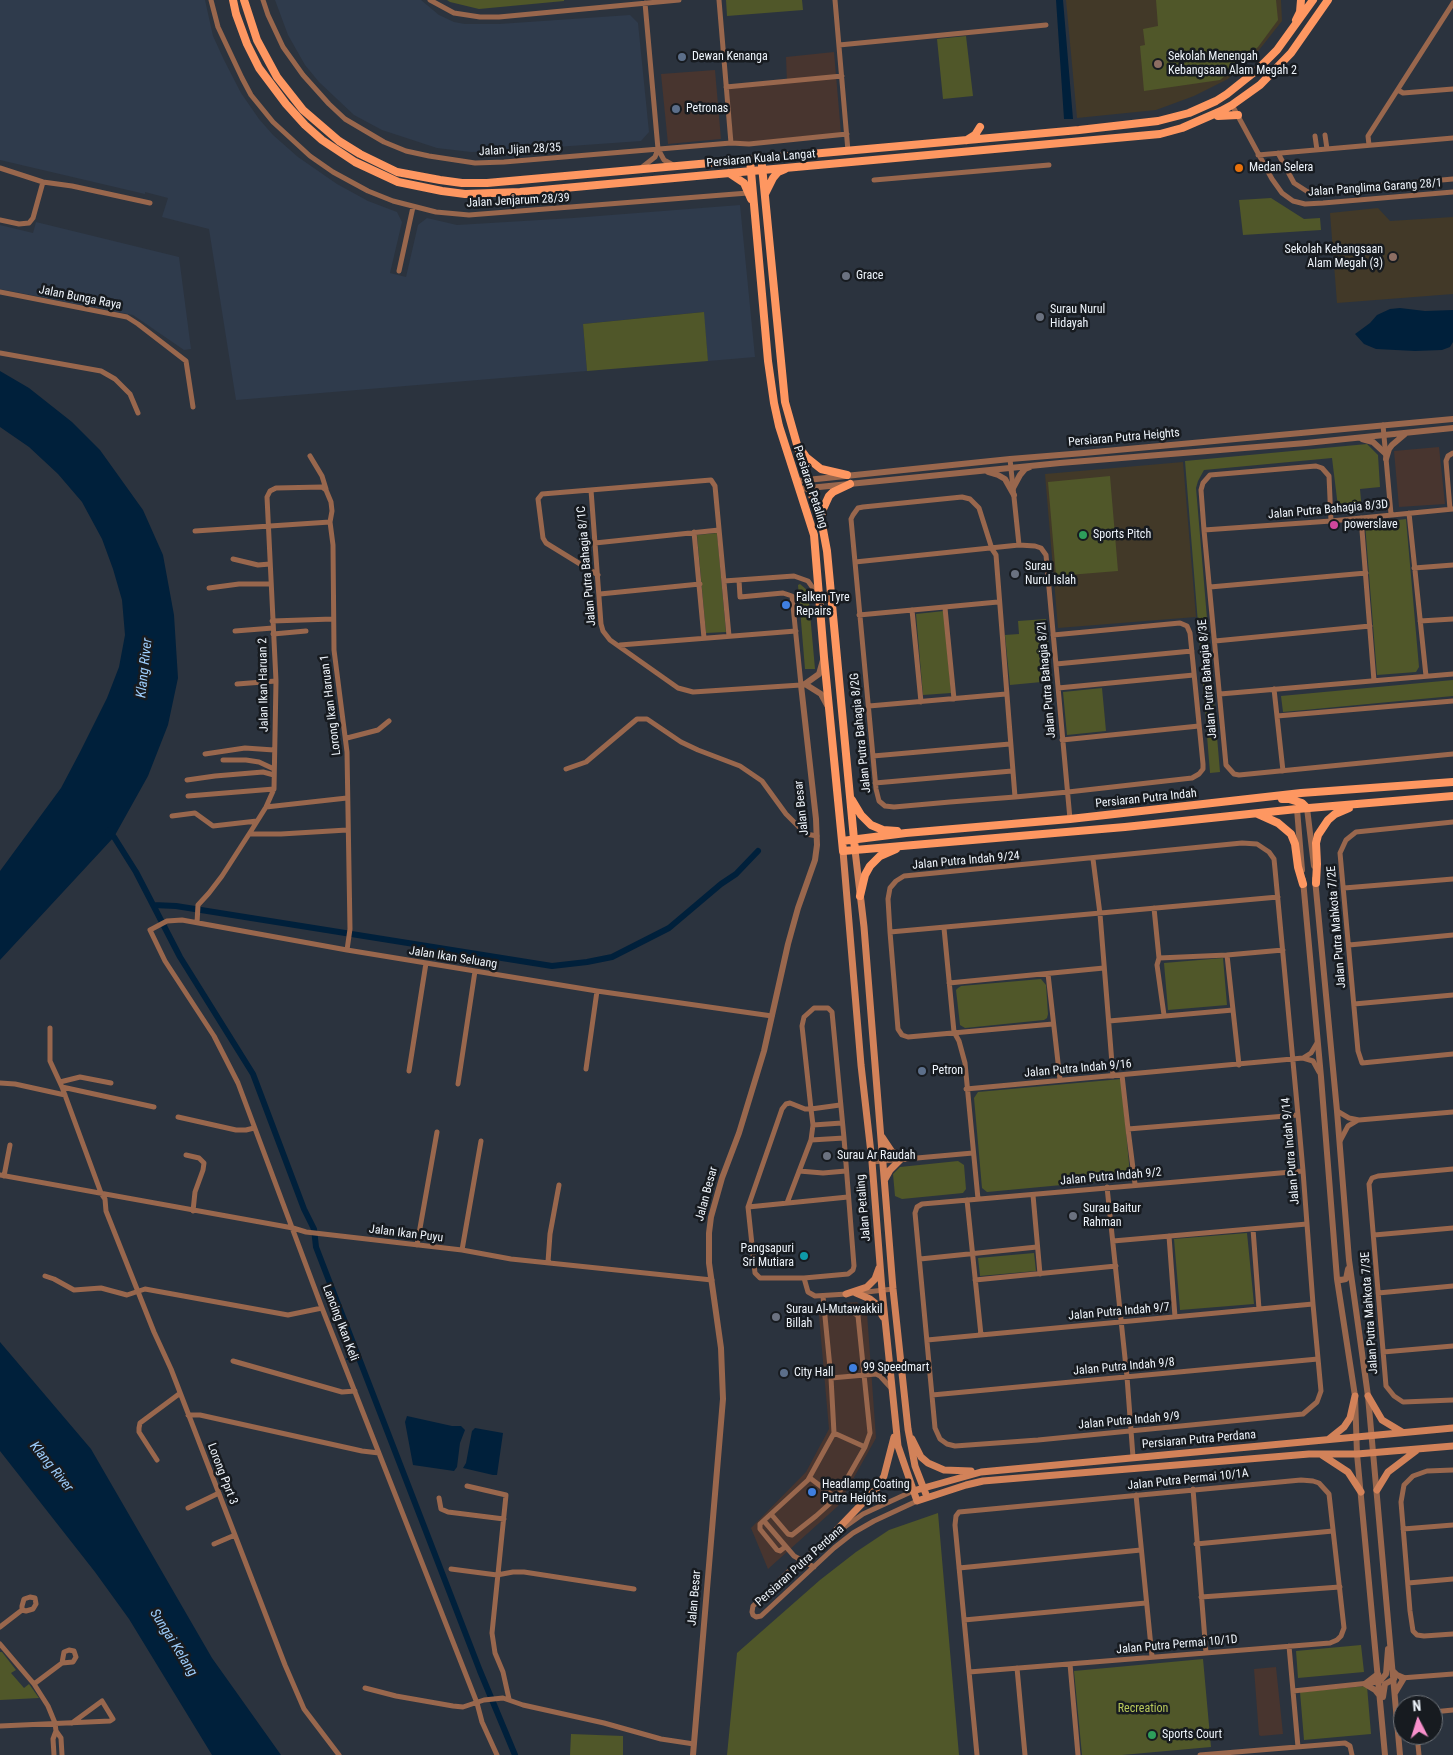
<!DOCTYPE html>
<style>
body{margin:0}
#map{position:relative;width:1453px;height:1755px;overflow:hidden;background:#2b333e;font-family:"Roboto Condensed",sans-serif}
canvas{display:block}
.north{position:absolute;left:1393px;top:1695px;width:50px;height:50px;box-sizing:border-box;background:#171b20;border:1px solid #6d7278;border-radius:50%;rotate:355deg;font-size:14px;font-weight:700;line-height:20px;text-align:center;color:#eef4fb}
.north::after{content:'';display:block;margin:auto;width:18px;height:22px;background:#f890cc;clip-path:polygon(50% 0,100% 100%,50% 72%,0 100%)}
</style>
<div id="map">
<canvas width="1453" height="1755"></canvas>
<div class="north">N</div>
</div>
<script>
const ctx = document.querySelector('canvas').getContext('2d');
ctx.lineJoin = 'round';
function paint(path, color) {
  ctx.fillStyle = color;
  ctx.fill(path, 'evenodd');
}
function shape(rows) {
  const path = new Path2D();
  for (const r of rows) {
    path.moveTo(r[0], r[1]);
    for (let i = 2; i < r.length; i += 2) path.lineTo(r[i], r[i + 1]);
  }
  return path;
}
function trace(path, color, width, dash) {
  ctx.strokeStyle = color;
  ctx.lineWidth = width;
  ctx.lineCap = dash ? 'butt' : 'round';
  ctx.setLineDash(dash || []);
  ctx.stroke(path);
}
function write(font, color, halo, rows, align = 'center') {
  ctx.font = font + ' "Roboto Condensed",sans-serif';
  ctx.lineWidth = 5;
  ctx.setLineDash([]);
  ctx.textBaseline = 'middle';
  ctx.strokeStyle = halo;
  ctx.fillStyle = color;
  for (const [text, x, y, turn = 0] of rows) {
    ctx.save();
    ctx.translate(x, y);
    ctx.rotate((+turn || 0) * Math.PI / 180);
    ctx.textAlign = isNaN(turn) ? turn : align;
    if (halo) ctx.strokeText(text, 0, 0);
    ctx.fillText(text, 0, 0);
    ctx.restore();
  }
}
paint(shape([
 [834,52,841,133,748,142,733,141,729,89,787,83,786,57],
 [715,70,721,139,668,144,661,74],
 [1439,447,1445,504,1399,507,1394,451],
 [857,1302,867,1313,876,1438,838,1506,768,1569,751,1528,806,1472,829,1429,818,1305],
 [1276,1667,1283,1734,1261,1736,1259,1735,1254,1669]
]), '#48352f');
paint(shape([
 [0,0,205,0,213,36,224,60,241,93,259,119,273,135,298,157,337,184,368,201,397,212,402,222,390,273,406,277,418,225,427,218,457,225,573,218,740,205,755,357,708,361,703,312,583,324,587,371,236,400,209,229,162,217,168,198,145,192,145,194,0,160],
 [275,0,421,0,439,15,454,22,465,24,499,24,630,15,638,23,649,132,641,141,500,151,471,152,437,148,382,130,354,115,319,82,305,65,288,35],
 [36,222,179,257,191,349,184,350,133,315,0,289,0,225,33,233]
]), '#2f3b4c');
paint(shape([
 [1066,0,1281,0,1282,21,1259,50,1228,79,1194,96,1156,110,1077,118],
 [1378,208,1390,221,1453,217,1453,294,1337,303,1330,213],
 [1183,462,1196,617,1058,628,1045,474]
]), '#423928');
paint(shape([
 [447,0,564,0,564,1,479,9,450,2],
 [726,0,802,0,803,10,727,16],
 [1156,0,1276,0,1278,20,1258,47,1220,80,1144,91,1140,46,1145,45,1143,29,1158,26],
 [966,36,973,96,943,99,937,39],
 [1271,198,1304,219,1320,218,1321,230,1243,235,1239,200],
 [704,312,708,361,587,371,583,324],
 [1367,444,1378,455,1380,487,1360,489,1362,511,1345,513,1338,507,1332,458,1204,470,1198,481,1196,488,1220,772,1210,773,1185,461],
 [1110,476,1118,571,1056,576,1048,482],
 [1406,519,1419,667,1416,672,1377,675,1365,524],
 [717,533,726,632,706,633,697,535],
 [800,584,808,591,815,669,805,669,798,585],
 [944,611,951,693,923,695,916,614],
 [1046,619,1052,681,1010,685,1005,635,1019,634,1018,621],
 [1453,680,1453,696,1283,712,1281,696],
 [1102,688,1106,731,1067,735,1063,692],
 [1223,958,1227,1005,1168,1010,1164,963],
 [1041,979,1046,985,1048,1014,1047,1018,1044,1020,965,1028,960,1025,956,990,958,988,961,986],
 [1121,1079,1130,1174,1126,1179,987,1192,982,1188,974,1098,978,1092],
 [958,1161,964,1165,966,1189,963,1193,902,1199,895,1196,893,1174,900,1167],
 [1247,1233,1254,1304,1180,1310,1174,1239],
 [1034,1253,1036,1271,980,1276,978,1258],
 [938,1513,959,1755,727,1755,737,1653,820,1580,856,1552,889,1530],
 [1361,1645,1364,1672,1298,1678,1296,1651],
 [0,1652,2,1652,16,1670,11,1673,24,1688,29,1684,39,1698,0,1700],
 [1203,1659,1211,1747,1122,1755,1082,1755,1074,1671],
 [1367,1686,1371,1734,1304,1740,1300,1692],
 [571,1734,623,1736,623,1755,570,1755]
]), '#505729');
paint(shape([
 [1056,0,1063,0,1073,119,1064,119],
 [1400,308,1425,311,1453,310,1453,342,1450,347,1442,350,1415,351,1376,349,1364,344,1355,334,1370,323,1377,315,1390,309],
 [0,371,29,388,72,422,100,450,143,510,163,555,174,615,178,678,168,725,148,776,114,837,0,960,0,871,61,788,80,752,107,698,119,667,125,635,122,600,113,569,102,539,82,502,58,474,29,447,0,427],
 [0,1342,91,1449,212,1658,281,1755,212,1755,129,1619,95,1572,0,1451],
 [407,1416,452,1426,461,1426,465,1430,460,1443,457,1467,454,1471,413,1465,405,1422],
 [475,1428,503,1433,497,1475,493,1475,463,1468,466,1463,472,1431]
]), '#00203b');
trace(shape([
 [347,1359,358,1356]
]), '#00203b', 2);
trace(shape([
 [108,831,114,837,136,872,180,957,253,1074,304,1209,314,1229,316,1247,480,1671,515,1755],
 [153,905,176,906,552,966,587,962,612,957,669,928,721,884,736,874,758,851]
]), '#00203b', 6);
trace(shape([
 [211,0,218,27,242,78,251,95,273,122,310,156,333,172,368,191,393,201,436,212,469,215,748,193],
 [263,0,268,15,283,47,303,75,329,104,345,119,384,142,406,151,429,156,475,163,504,162,731,143,749,144,847,134],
 [430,0,454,13,480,17,499,17,679,0],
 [719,0,731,143],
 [835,0,848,151],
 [645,3,658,149,664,160,673,165],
 [839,45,1046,25],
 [726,87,842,76],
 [1398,90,1403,93,1453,89],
 [1232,105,1272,179,1282,193,1293,201,1305,204,1323,203,1453,192],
 [1325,135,1327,149],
 [1315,136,1317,150],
 [1369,145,1368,136,1453,3],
 [1278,153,1294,183,1308,192,1453,179],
 [1258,155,1453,138],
 [0,168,43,182,72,186,150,203],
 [641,168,655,157,658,149],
 [874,180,1049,165],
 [0,220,19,224,29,223,33,218,43,182],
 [399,271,413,207],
 [0,292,127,317,138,324,186,361,193,407],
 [0,353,101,371,115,379,130,394,138,413],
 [1383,425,1391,514],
 [310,456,322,476,326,489],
 [1010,459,1019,545],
 [591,490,601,624,603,631,610,640,678,688,693,692,801,685,792,596,783,593,740,597,739,580],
 [1450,509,1446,461,1448,456,1453,453],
 [1409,513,1426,676],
 [1361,518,1374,681],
 [1331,521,1329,476,1322,468,1316,466,1210,475,1203,483,1201,490,1204,530,1226,765,1234,774,1239,775,1453,754],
 [1204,530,1331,521,1453,509],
 [195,531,330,522],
 [694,532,704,638],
 [595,543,719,530],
 [233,559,258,565,270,564],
 [855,562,1019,545,1035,546,1041,548,1046,555,1070,819],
 [1414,568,1453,565],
 [598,575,546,543,543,538,538,499,542,494,711,480,715,486,729,636],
 [724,581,794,576,808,581,813,588,817,600],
 [1210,587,1366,573],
 [209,588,239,584,271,584],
 [600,594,700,584],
 [945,608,954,699],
 [912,610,921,702],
 [859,615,998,602],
 [272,621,333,619],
 [1420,621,1453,619],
 [235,631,273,628],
 [273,634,306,631],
 [1215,641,1370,626],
 [620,645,796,631],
 [1056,664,1192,651],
 [237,684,276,681],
 [1058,688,1194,675],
 [1274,689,1283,771],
 [1220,694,1453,674],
 [869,706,1006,694],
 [1277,716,1453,701],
 [347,738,378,730,389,721],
 [1062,740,1199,726],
 [205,754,245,748,274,750],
 [873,756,1010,744],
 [223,760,246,760,259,762,274,769],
 [566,769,586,762,637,719,647,719,681,742,698,750,740,766,762,781,786,814,806,834,817,836],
 [187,780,215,776,263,772,274,775],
 [875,783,1012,771],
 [188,796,274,789],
 [1015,797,996,555,992,549,979,508,970,499,962,497,863,507,858,508,853,515,851,519,876,789,879,801,885,806,894,807,950,802,1015,797,1068,792,1192,778,1199,774,1203,769,1203,764,1190,633,1187,626,1180,623,1053,635],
 [266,807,347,798],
 [172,816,195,813,213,826,257,821],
 [1453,822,1356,832,1346,840,1340,853,1358,1051,1362,1063,1453,1054],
 [250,834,281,834,347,830],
 [1093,859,1100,914,1113,1076],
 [1344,888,1453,879],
 [1154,908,1159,958,1157,965,1164,1015],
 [197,923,198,905,209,893,222,876,251,831,266,807,274,789,276,681,267,497,270,491,276,488,322,487,326,490,331,502,332,511,330,522,333,545,334,650,347,752,350,929,347,950],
 [944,928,954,1032,959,1041,965,1063,978,1199],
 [890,932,1278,897],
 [1349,945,1453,935],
 [1227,955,1239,1065],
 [1159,958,1227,955,1283,950],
 [1048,974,1060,1080],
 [949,983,1104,968],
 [1354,1004,1453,995],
 [1109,1021,1233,1010],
 [1053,1024,908,1037,902,1035,898,1029,890,932,888,899,890,888,896,881,904,876,1242,843,1257,844,1269,852,1274,859,1275,869,1298,1115,1303,1171,1313,1304,1321,1391,1317,1402,1303,1414,1038,1440,955,1446,947,1444,940,1439,935,1428,915,1213,917,1207,922,1204,1303,1171],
 [50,1028,50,1061,62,1087,101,1193,105,1199,106,1211,154,1332,171,1369,285,1665,304,1709,339,1755],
 [1303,1058,1313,1061,1319,1072],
 [586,1069,597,991],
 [409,1071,426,963],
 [1122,1075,1128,1129],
 [60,1082,80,1077,111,1083],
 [0,1083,15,1084,65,1095],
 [458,1084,475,971],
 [62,1087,154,1107],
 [966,1089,1303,1058,1311,1053,1317,1043],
 [1337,1111,1349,1118,1359,1120,1453,1112],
 [178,1117,236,1130,246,1130,254,1128],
 [813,1125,842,1123],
 [811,1140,844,1138],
 [1340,1141,1348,1126,1358,1120],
 [186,1155,199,1158,204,1163,203,1170,195,1192,193,1211],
 [872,1162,973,1153],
 [1453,1169,1378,1176,1372,1178,1369,1184,1386,1386,1394,1396,1403,1402,1453,1400],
 [799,1171,823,1173,846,1171],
 [0,1175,293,1228,306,1232,462,1250,511,1259,712,1280],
 [4,1176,10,1145],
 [1135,1184,1128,1129,1298,1115],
 [1107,1187,1127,1377,1133,1457],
 [1033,1195,1040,1274],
 [967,1200,981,1335],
 [787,1203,811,1140,813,1125,811,1109,802,1026,804,1017,814,1008,828,1008,832,1012,844,1138,854,1266,853,1270,848,1274,804,1278,760,1278,755,1273,748,1207,782,1109,786,1104,790,1103,805,1109,811,1109,840,1105],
 [748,1207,848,1197],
 [1253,1229,1259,1309],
 [1374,1235,1453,1228],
 [1169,1236,1175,1317],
 [1113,1241,1307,1224],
 [417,1245,437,1132],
 [462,1250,481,1141],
 [920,1259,1037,1247],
 [548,1262,550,1234,559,1185],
 [45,1276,54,1279,74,1290,101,1288,127,1295,145,1289,288,1315,322,1308],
 [804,1278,808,1292,815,1296,847,1294],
 [975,1280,1116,1266],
 [858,1293,893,1289],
 [1378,1293,1453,1286],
 [927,1340,1313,1304],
 [1383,1352,1453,1346],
 [233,1361,342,1392,355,1391],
 [831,1378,876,1374,880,1376,891,1388],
 [932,1395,1318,1359],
 [188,1415,200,1415,362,1451,379,1453],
 [834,1433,865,1447],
 [157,1460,139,1432,139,1428,140,1423,179,1394],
 [1453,1470,1427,1471,1413,1476,1404,1485,1401,1502,1410,1611,1413,1631,1417,1635,1424,1636,1453,1634],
 [810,1478,836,1498],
 [467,1486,506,1495,492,1633,495,1653,503,1672,509,1699],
 [1193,1489,1206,1653],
 [1136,1495,1152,1657],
 [439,1498,441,1509,448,1512,504,1519],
 [188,1508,219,1493],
 [771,1514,788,1534,792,1535,816,1516,836,1498,865,1447,870,1433,858,1316,851,1310,824,1311],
 [764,1521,794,1556,814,1567],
 [1403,1529,1453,1525],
 [839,1531,863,1514,913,1491],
 [832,1536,788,1572,753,1606,752,1612,753,1615,756,1617,761,1616,834,1548,853,1533,874,1521,917,1501],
 [214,1544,235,1535],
 [1196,1544,1333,1531],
 [785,1547,780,1551,777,1550,760,1529,760,1524,808,1480,834,1433,831,1378,823,1296],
 [959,1568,1141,1550],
 [451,1569,497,1575,513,1572,524,1572,634,1589],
 [1408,1583,1453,1579],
 [1201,1597,1340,1587],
 [964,1620,1146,1603],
 [0,1627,22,1610,26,1611,33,1609,36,1604,35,1598,30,1597,24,1599,22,1606,22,1610],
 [0,1644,34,1684,48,1706,55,1723,56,1731,61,1738,62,1755],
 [1289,1646,1298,1747],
 [1070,1664,1078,1755],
 [1017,1668,1025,1755],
 [969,1672,1330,1643,1337,1640,1341,1636,1344,1628,1329,1494,1319,1483,1313,1481,1301,1480,959,1512,956,1516,955,1525,977,1755],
 [1401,1678,1453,1674],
 [34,1684,62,1663,73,1662,76,1657,74,1651,69,1650,64,1652,62,1663],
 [365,1688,396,1696,453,1706,463,1707,484,1700,503,1698,523,1705,604,1723,661,1739,694,1744],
 [1293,1691,1379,1682],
 [1433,1712,1453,1710],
 [0,1726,110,1721,113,1719,102,1701,72,1723],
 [1417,1735,1419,1755],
 [54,1755,53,1739,56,1731],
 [497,1755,482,1722,477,1703,322,1308,238,1083,214,1036,165,961,150,930,167,921,182,920,347,950,597,991,772,1016],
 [1200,1755,1345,1743,1350,1746,1352,1755]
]), '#99674d', 5);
trace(shape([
 [1362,439,1373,442,1386,454],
 [1386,459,1389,449,1392,445,1405,434],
 [988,472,998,475,1005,479,1014,495],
 [797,481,1010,459,1084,453,1453,419],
 [1013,488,1020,475,1025,469,1030,467],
 [799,489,1060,463,1306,443,1453,428],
 [805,684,821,694,827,705],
 [1307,808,1314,866],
 [1297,809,1302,870],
 [1315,879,1337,1111,1349,1260,1368,1396,1400,1755],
 [1303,880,1321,1077,1337,1279,1355,1396,1357,1454,1385,1755],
 [1337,1279,1341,1280,1346,1279,1348,1269],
 [1393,1671,1397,1675,1404,1678,1395,1693],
 [1378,1674,1365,1684,1375,1690,1379,1695],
 [1379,1682,1386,1674,1388,1649],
 [1383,1697,1385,1684,1394,1679],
 [693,1755,723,1399,721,1348,709,1263,709,1233,711,1217,722,1178,739,1133,764,1051,788,944,798,908,815,860,817,845,816,819,801,685,805,684,819,674,823,660]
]), '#99674d', 6);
trace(shape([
 [855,850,864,927,893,1289,908,1429,915,1466,927,1497],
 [843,851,861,1065,872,1162,882,1290,898,1446,917,1501,966,1485,983,1481,1309,1454,1357,1454,1453,1446],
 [882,1137,892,1152,905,1158],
 [885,1179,890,1170,902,1158],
 [856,1293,870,1299,875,1303,883,1317],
 [846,1294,867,1287,875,1279,879,1268],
 [1368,1396,1382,1420,1402,1432],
 [912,1439,921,1457,928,1463,944,1470,971,1471],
 [1329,1439,1344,1427,1350,1418,1355,1396],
 [1322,1455,1348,1472,1361,1492],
 [1377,1490,1388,1472,1417,1450],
 [913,1491,981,1472,1453,1428],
 [830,1537,877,1488,884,1476,894,1437]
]), '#d28259', 7);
trace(shape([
 [233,0,236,14,247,44,259,68,286,104,305,125,322,140,355,162,398,182,442,191,465,194,520,192,1160,134,1182,128,1221,111,1232,105,1260,85,1291,53,1328,0],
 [244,0,257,40,277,77,303,110,339,141,360,154,397,172,440,180,462,183,487,183,1079,130,1158,121,1189,113,1216,101,1227,94,1257,70,1277,50,1313,0],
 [1296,20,1300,12,1301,0],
 [1218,116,1238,115],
 [967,140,975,135,980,127],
 [750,160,768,361,774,403,779,426,814,535,824,657,843,851,1125,827,1297,809,1453,796],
 [762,166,785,402,809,487,821,519,827,551,855,850],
 [729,173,744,183,751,199],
 [765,194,773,178,778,172,785,169],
 [799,447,806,457,821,469,847,475],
 [821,518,823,509,829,496,833,492,850,484],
 [1282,799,1289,799,1302,803,1307,808],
 [852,800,861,815,871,825,883,830,897,831],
 [1258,814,1278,823,1291,834,1295,844,1298,867,1303,884],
 [842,841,906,833,1070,819,1301,793,1453,782],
 [1316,883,1317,864,1316,843,1318,835,1328,820,1335,814,1349,808],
 [860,896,865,875,870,866,880,856,896,849]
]), '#fe9761', 8);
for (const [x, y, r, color] of [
 [682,57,5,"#5c6f8a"],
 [1158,64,5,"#8d6e63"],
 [676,109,5,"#5c6f8a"],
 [1239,168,5,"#e8710a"],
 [1393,257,5,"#8d6e63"],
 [846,276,5,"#6b7280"],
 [1040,317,5,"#6b7280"],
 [1334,525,5,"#d1479c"],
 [1083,535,5,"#2e9e5b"],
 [1015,574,5,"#6b7280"],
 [786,605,5,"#3f7fe0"],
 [922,1071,5,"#5c6f8a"],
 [827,1156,5,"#6b7280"],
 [1073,1216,5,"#6b7280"],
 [804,1256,5,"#0f9aa8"],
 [776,1317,5,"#6b7280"],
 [853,1368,5,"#3f7fe0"],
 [784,1373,5,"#5c6f8a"],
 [812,1492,5,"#3f7fe0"],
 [1152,1735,5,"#2e9e5b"]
]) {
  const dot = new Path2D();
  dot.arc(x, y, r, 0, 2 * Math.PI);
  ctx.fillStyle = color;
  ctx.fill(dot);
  trace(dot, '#171b20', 2);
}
write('12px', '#eef4fb', '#171b20', [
 ["Dewan Kenanga",692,57],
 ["Sekolah Menengah",1168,57],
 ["Kebangsaan Alam Megah 2",1168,71],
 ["Petronas",686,109],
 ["Medan Selera",1249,168],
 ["Sekolah Kebangsaan",1383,250,"right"],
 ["Alam Megah (3)",1383,264,"right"],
 ["Grace",856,276],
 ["Surau Nurul",1050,310],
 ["Hidayah",1050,324],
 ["powerslave",1344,525],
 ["Sports Pitch",1093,535],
 ["Surau",1025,567],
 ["Nurul Islah",1025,581],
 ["Falken Tyre",796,598],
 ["Repairs",796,612],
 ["Petron",932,1071],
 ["Surau Ar Raudah",837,1156],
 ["Surau Baitur",1083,1209],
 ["Rahman",1083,1223],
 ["Pangsapuri",794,1249,"right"],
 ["Sri Mutiara",794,1263,"right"],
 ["Surau Al-Mutawakkil",786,1310],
 ["Billah",786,1324],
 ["99 Speedmart",863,1368],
 ["City Hall",794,1373],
 ["Headlamp Coating",822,1485],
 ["Putra Heights",822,1499],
 ["Sports Court",1162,1735]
], 'left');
write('12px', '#eef4fb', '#171b20', [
 ["Jalan Jijan 28/35",520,150,-3],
 ["Persiaran Kuala Langat",761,159,-5],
 ["Jalan Panglima Garang 28/1",1375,188,-4],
 ["Jalan Jenjarum 28/39",518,201,-3],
 ["Jalan Bunga Raya",80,298,11],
 ["Persiaran Putra Heights",1124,438,-5],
 ["Persiaran Petaling",810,487,72],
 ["Jalan Putra Bahagia 8/3D",1328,510,-5],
 ["Jalan Putra Bahagia 8/1C",587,566,-95],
 ["Jalan Putra Bahagia 8/3E",1208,679,-95],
 ["Jalan Putra Bahagia 8/2I",1047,680,-95],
 ["Jalan Ikan Haruan 2",264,685,-91],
 ["Lorong Ikan Haruan 1",331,705,-97],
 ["Jalan Putra Bahagia 8/2G",861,733,-96],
 ["Persiaran Putra Indah",1146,799,-6],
 ["Jalan Besar",802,808,-96],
 ["Jalan Putra Indah 9/24",966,861,-5],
 ["Jalan Putra Mahkota 7/2E",1337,927,-95],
 ["Jalan Ikan Seluang",453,958,9],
 ["Jalan Putra Indah 9/16",1078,1069,-5],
 ["Jalan Putra Indah 9/14",1291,1151,-95],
 ["Jalan Putra Indah 9/2",1111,1177,-5],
 ["Jalan Besar",707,1194,-75],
 ["Jalan Petaling",864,1208,-95],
 ["Jalan Ikan Puyu",406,1234,7],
 ["Jalan Putra Indah 9/7",1119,1312,-5],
 ["Jalan Putra Mahkota 7/3E",1370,1313,-94],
 ["Lancing Ikan Keli",340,1323,69],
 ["Jalan Putra Indah 9/8",1124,1367,-5],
 ["Jalan Putra Indah 9/9",1129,1421,-5],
 ["Persiaran Putra Perdana",1199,1440,-5],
 ["Lorong Pprt 3",222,1474,69],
 ["Jalan Putra Permai 10/1A",1188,1480,-6],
 ["Persiaran Putra Perdana",800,1566,-42],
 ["Jalan Besar",695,1598,-85],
 ["Jalan Putra Permai 10/1D",1177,1645,-5]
]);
write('12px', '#b9c95b', '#171b20', [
 ["Recreation",1143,1709]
]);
write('italic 14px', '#9dccfa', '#171b20', [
 ["Klang River",145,668,-84],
 ["Klang River",51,1467,51],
 ["Sungai Kelang",173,1643,58]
]);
</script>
